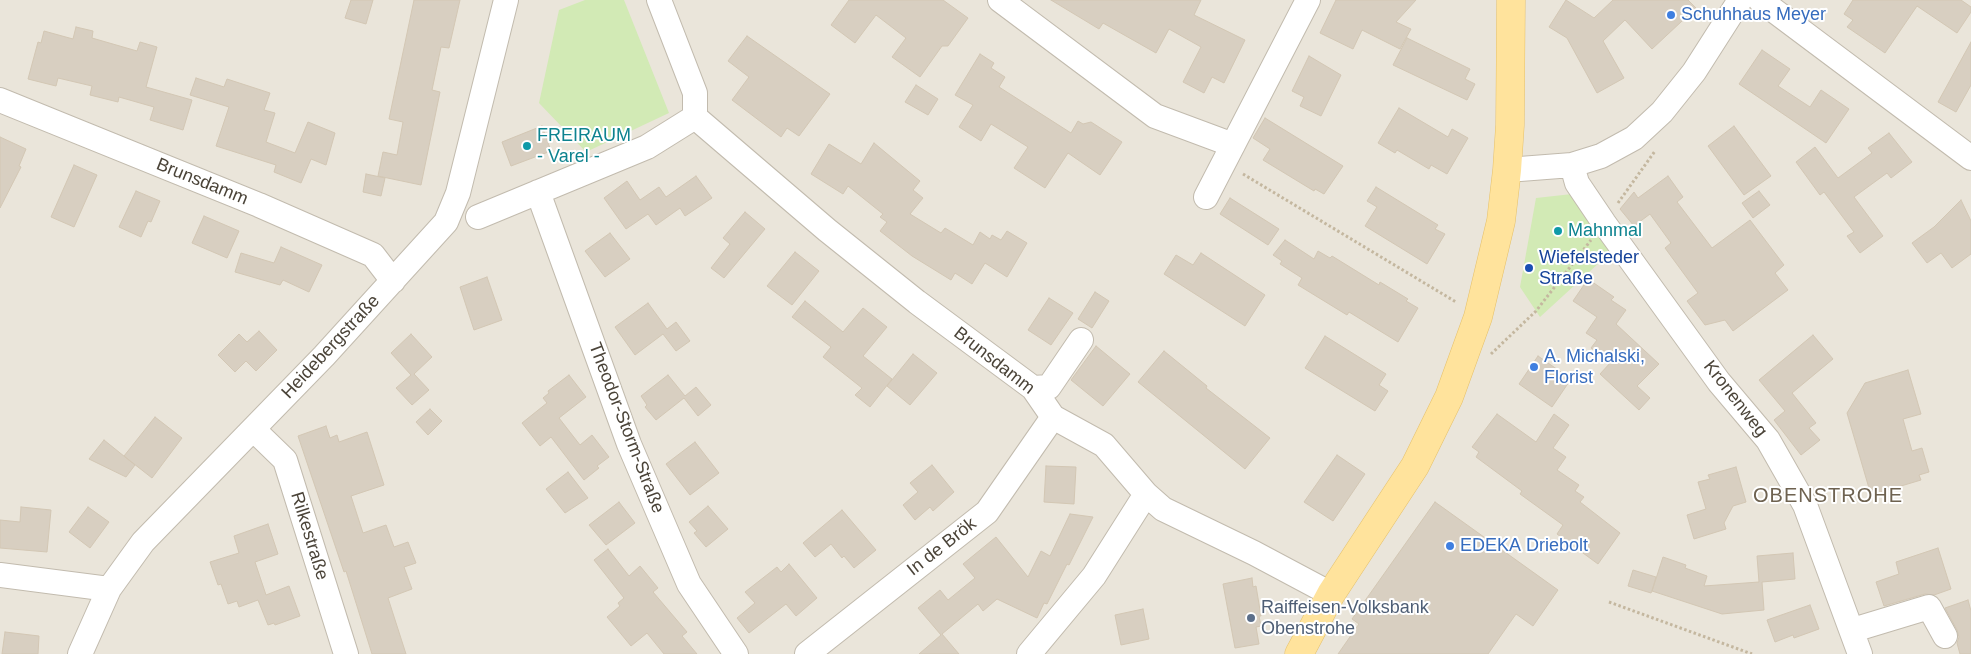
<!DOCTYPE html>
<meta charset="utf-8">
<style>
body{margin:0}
canvas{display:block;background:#f6f3ec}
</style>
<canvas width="1971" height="654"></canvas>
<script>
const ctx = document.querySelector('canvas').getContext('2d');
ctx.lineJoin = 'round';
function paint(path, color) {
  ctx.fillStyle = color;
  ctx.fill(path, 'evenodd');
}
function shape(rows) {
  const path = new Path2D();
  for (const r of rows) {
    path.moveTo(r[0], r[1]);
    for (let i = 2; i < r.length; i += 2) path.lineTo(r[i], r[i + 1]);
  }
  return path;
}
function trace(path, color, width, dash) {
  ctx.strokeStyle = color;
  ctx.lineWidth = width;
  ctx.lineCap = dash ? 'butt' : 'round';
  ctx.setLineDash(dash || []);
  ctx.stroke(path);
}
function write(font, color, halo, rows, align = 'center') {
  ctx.font = font + ' Helvetica,sans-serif';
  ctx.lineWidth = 4;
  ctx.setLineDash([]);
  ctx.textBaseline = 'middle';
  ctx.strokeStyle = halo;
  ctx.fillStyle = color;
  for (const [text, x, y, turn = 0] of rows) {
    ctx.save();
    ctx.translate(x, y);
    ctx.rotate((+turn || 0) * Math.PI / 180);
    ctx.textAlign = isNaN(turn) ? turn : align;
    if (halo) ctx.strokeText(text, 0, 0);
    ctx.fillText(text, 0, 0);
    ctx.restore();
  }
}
paint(shape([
 [0,0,1971,0,1971,654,0,654]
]), '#eae5da');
paint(shape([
 [585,0,624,0,669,113,586,152,539,103,559,10],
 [1572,194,1612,251,1540,317,1520,287,1536,198]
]), '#d2eab5');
const building = shape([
 [351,0,373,0,366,24,345,18,351,0],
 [414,0,460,0,449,48,441,47,432,90,440,92,421,185,378,176,383,152,397,155,403,122,389,119,414,0],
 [849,0,943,0,968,18,948,46,942,46,920,77,892,57,906,38,876,15,855,43,831,25,849,0],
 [1051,0,1201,0,1194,15,1245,40,1224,83,1212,77,1204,93,1183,82,1201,47,1169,29,1156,53,1103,23,1099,29,1051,0],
 [1336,0,1416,0,1396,22,1411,29,1400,49,1362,30,1353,49,1320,33,1336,0],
 [1566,0,1594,18,1613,0,1688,0,1696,8,1652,49,1625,20,1603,41,1624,78,1597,93,1567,38,1549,27,1566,0],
 [1853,0,1961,0,1971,7,1971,12,1957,33,1917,6,1885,53,1847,27,1853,20,1844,14,1853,0],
 [76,27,93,31,92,38,137,51,140,42,157,47,146,87,192,100,183,130,150,120,154,107,119,97,118,102,90,95,92,86,58,78,56,86,28,79,38,42,41,43,44,31,73,39,76,27],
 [747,36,830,94,799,136,787,128,781,137,732,100,749,77,728,61,747,36],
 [1407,38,1470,69,1465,79,1475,84,1467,100,1393,65,1407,38],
 [1971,42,1971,85,1956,112,1938,102,1971,42],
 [1762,50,1790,69,1778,86,1810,107,1821,90,1849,109,1826,143,1739,84,1762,50],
 [980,54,994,63,991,68,1005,77,999,87,1071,133,1078,121,1083,124,1091,122,1122,142,1100,175,1068,153,1045,188,1014,168,1028,147,991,124,981,141,959,127,973,105,955,95,980,54],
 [1309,56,1341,75,1321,116,1300,106,1304,97,1292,91,1309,56],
 [196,78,224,87,227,79,270,93,264,110,275,113,266,142,295,153,308,122,335,133,326,165,311,159,301,183,274,172,276,165,216,146,229,107,190,95,196,78],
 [916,85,938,99,928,115,905,102,916,85],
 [1399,108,1448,137,1452,129,1468,138,1447,174,1431,165,1429,169,1397,150,1395,153,1378,143,1399,108],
 [1265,118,1343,166,1324,194,1315,189,1314,191,1263,160,1270,149,1253,138,1265,118],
 [542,126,551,151,511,166,502,142,542,126],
 [1734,126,1771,176,1744,195,1708,146,1734,126],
 [1889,133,1912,162,1891,178,1887,173,1854,197,1883,236,1860,253,1847,236,1854,232,1824,192,1820,195,1796,162,1815,147,1838,178,1872,153,1868,148,1889,133],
 [0,137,26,149,19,166,21,167,0,208,0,137],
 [874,143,920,181,913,190,923,198,910,214,941,233,945,228,973,245,980,232,990,239,992,235,1001,240,1007,231,1027,243,1007,277,985,263,972,284,955,273,951,280,912,256,880,231,887,222,880,217,883,214,848,186,843,194,811,174,829,144,861,164,874,143],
 [74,165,97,175,74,227,51,217,74,165],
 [366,174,385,178,381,196,363,192,366,174],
 [696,176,712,198,685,216,680,208,656,225,648,214,626,229,604,198,627,181,640,200,659,187,666,197,696,176],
 [1668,176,1683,197,1677,202,1712,248,1750,220,1784,265,1775,273,1788,290,1733,331,1725,320,1705,325,1687,301,1698,293,1665,248,1671,243,1650,214,1634,226,1620,209,1634,192,1638,198,1668,176],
 [1376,187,1438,225,1435,229,1445,234,1427,264,1365,226,1377,207,1367,201,1376,187],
 [136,191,160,201,151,222,148,221,141,237,119,227,136,191],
 [1759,191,1770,205,1753,218,1742,203,1759,191],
 [1230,198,1279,229,1268,245,1220,214,1230,198],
 [1961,200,1971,221,1971,254,1952,268,1941,253,1927,263,1912,243,1934,227,1961,200],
 [745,212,765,229,724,278,711,268,730,244,723,238,745,212],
 [204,216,239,231,227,258,192,243,204,216],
 [610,233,630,259,605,277,585,251,610,233],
 [1285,240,1314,259,1318,251,1330,258,1332,256,1379,285,1380,282,1408,299,1406,301,1418,308,1398,342,1349,312,1347,315,1298,285,1302,278,1280,264,1282,261,1273,255,1285,240],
 [281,247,322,265,309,292,283,280,280,285,235,272,241,253,274,263,281,247],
 [795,252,819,271,792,305,767,286,795,252],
 [1201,253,1265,295,1245,326,1164,274,1176,255,1193,265,1201,253],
 [487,277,502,320,474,330,460,287,487,277],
 [1588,279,1614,297,1611,300,1626,310,1616,324,1659,364,1637,386,1650,398,1639,410,1600,374,1611,362,1591,348,1597,340,1586,333,1597,317,1573,301,1588,279],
 [1095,292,1109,301,1092,328,1078,319,1095,292],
 [1049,298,1073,313,1051,345,1028,330,1049,298],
 [805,301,843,332,863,308,887,327,863,356,892,379,870,407,855,395,862,388,823,357,831,347,792,317,805,301],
 [648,303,667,329,676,322,690,341,676,351,663,334,635,355,615,327,648,303],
 [259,331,277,350,256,371,246,361,235,372,218,355,239,334,247,342,259,331],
 [411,334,432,357,414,374,429,390,412,405,396,388,411,375,391,353,411,334],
 [1813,335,1833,359,1792,393,1816,423,1809,428,1820,440,1801,455,1774,420,1785,411,1759,380,1813,335],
 [1325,336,1386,374,1379,385,1388,391,1375,411,1305,368,1325,336],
 [1096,346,1130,374,1103,406,1071,380,1096,346],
 [1164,351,1207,386,1206,388,1270,438,1245,469,1138,382,1164,351],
 [913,354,937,373,910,405,887,386,913,354],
 [1538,356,1571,379,1552,407,1519,384,1538,356],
 [1908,370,1921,414,1903,419,1912,451,1922,448,1929,472,1919,475,1921,480,1871,495,1847,413,1865,383,1908,370],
 [569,375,586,397,559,418,580,445,592,435,609,457,597,466,599,468,584,480,551,437,540,446,522,423,547,403,543,398,549,393,548,391,569,375],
 [668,375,685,396,696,387,711,405,698,416,684,398,656,420,645,407,647,405,641,396,668,375],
 [430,409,442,421,428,435,416,422,430,409],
 [1497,414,1536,442,1554,414,1569,425,1553,448,1566,457,1557,470,1579,485,1575,491,1584,497,1580,502,1620,533,1598,564,1557,534,1563,525,1520,494,1522,491,1476,457,1479,452,1472,447,1497,414],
 [155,417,182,438,152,478,124,456,155,417],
 [326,426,330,438,337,435,339,442,367,432,384,485,351,496,363,533,386,525,394,547,408,542,416,563,404,567,412,589,388,598,406,654,372,654,346,571,344,572,298,436,326,426],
 [104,440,135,465,126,477,89,459,104,440],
 [695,442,719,473,690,495,666,464,695,442],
 [1337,455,1365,474,1333,521,1304,502,1337,455],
 [932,465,954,492,933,511,930,507,915,520,903,505,918,492,910,483,932,465],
 [1046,466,1076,467,1074,504,1044,502,1046,466],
 [1736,467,1746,502,1733,506,1724,523,1726,529,1694,539,1687,515,1706,509,1698,482,1710,479,1708,475,1736,467],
 [568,472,588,498,565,513,546,489,568,472],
 [619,502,635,523,606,545,589,525,619,502],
 [1435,502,1558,590,1533,626,1516,614,1488,654,1338,654,1359,624,1352,619,1435,502],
 [708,506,728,529,706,547,694,533,697,531,689,522,708,506],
 [21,507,51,510,47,552,0,548,0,520,20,522,21,507],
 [88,507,109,522,90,548,69,532,88,507],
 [842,510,876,550,854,568,844,556,842,558,831,544,815,557,803,543,842,510],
 [1070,514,1093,517,1069,565,1067,564,1047,604,1044,603,1037,618,997,599,983,611,978,604,942,634,959,654,919,654,941,635,918,608,940,590,948,600,975,578,963,564,996,537,1028,577,1041,551,1050,556,1070,514],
 [268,524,278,554,255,562,266,595,289,586,300,616,275,625,274,623,268,625,258,600,239,607,237,601,228,604,221,584,218,585,210,562,239,553,234,536,268,524],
 [1938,548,1951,589,1934,595,1925,594,1884,606,1876,582,1899,574,1896,562,1938,548],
 [608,549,629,576,640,566,658,588,653,592,687,632,682,636,697,654,664,654,647,633,631,646,607,617,620,606,618,603,624,598,594,560,608,549],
 [1793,553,1795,579,1762,582,1764,610,1722,614,1652,591,1651,593,1628,586,1633,570,1656,577,1652,591,1663,557,1686,565,1685,568,1707,576,1704,586,1759,582,1757,556,1793,553],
 [789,564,817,598,796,616,786,604,749,633,737,618,755,603,745,592,777,567,781,572,789,564],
 [1252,578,1253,587,1256,586,1261,616,1259,616,1261,626,1256,627,1259,644,1235,648,1223,584,1252,578],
 [1968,600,1971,611,1971,654,1960,654,1957,643,1959,637,1957,630,1945,608,1968,600],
 [1810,605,1819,629,1794,638,1793,635,1775,642,1767,620,1810,605],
 [1143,609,1149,639,1121,645,1115,615,1143,609],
 [5,632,39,636,38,654,2,654,5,632]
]);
paint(building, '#d8cfc1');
trace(building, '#d3c7b4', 1);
const minor = shape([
 [659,0,695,93,695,117],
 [1000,0,1155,116,1233,145],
 [1760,0,1971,158],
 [0,100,259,205,373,255,393,281],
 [695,117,827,230,917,302,1033,388,1053,417,1104,445,1146,494,1163,509,1254,553,1331,594],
 [1572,165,1577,183,1604,223,1719,382,1768,440,1805,505,1860,654],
 [1507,170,1572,165,1601,156,1634,138,1662,112,1694,72,1740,0],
 [538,192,629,444,689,584,736,654],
 [1206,197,1308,0],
 [478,217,647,147,695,117],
 [1033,388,1049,387,1081,340],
 [253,429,285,460,346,654],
 [0,575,109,589],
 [1853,630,1929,607,1945,636],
 [80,654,109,589,143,542,324,356,446,222,458,193,506,0],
 [807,654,987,512,1053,417],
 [1029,654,1094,576,1146,494]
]);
const major = shape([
 [1299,654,1331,594,1415,466,1449,397,1478,317,1501,221,1507,170,1510,125,1511,0]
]);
trace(minor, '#c2bbae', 26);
trace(major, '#e6c16a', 29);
trace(shape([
 [1243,174,1456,302],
 [1618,203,1655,151],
 [1491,354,1536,311,1591,240],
 [1609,602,1752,654]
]), '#c4b79f', 3, [2.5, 2.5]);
trace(minor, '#fff', 24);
trace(major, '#ffe39c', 28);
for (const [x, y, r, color] of [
 [1671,15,5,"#3f7fe0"],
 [527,146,5,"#0f9aa8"],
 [1558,231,5,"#0f9aa8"],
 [1529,268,5,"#1a4fb4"],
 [1534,367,5,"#3f7fe0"],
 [1450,546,5,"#3f7fe0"],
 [1251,618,5,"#5c6f8a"]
]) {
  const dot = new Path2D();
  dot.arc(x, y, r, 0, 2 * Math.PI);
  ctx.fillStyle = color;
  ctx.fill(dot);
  trace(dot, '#fff', 2);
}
write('18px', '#366cbe', '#fff', [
 ["Schuhhaus Meyer",1681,15],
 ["A. Michalski,",1544,357],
 ["Florist",1544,378],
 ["EDEKA Driebolt",1460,546]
], 'left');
write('18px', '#0d838f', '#fff', [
 ["FREIRAUM",537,136],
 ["- Varel -",537,157],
 ["Mahnmal",1568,231]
], 'left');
write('18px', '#4b4439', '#fff', [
 ["Brunsdamm",202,182,22],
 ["Heidebergstraße",331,347,-47],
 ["Brunsdamm",994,361,38],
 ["Kronenweg",1735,399,52],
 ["Theodor-Storm-Straße",626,428,69],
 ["Rilkestraße",309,536,73],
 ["In de Brök",942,547,-38]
]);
write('18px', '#164399', '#fff', [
 ["Wiefelsteder",1539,258],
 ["Straße",1539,279]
], 'left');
write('18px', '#4e5e75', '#fff', [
 ["Raiffeisen-Volksbank",1261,608],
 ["Obenstrohe",1261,629]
], 'left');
ctx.letterSpacing = '1px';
write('20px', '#6e6250', '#fff', [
 ["OBENSTROHE",1828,496]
]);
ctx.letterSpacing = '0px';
</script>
